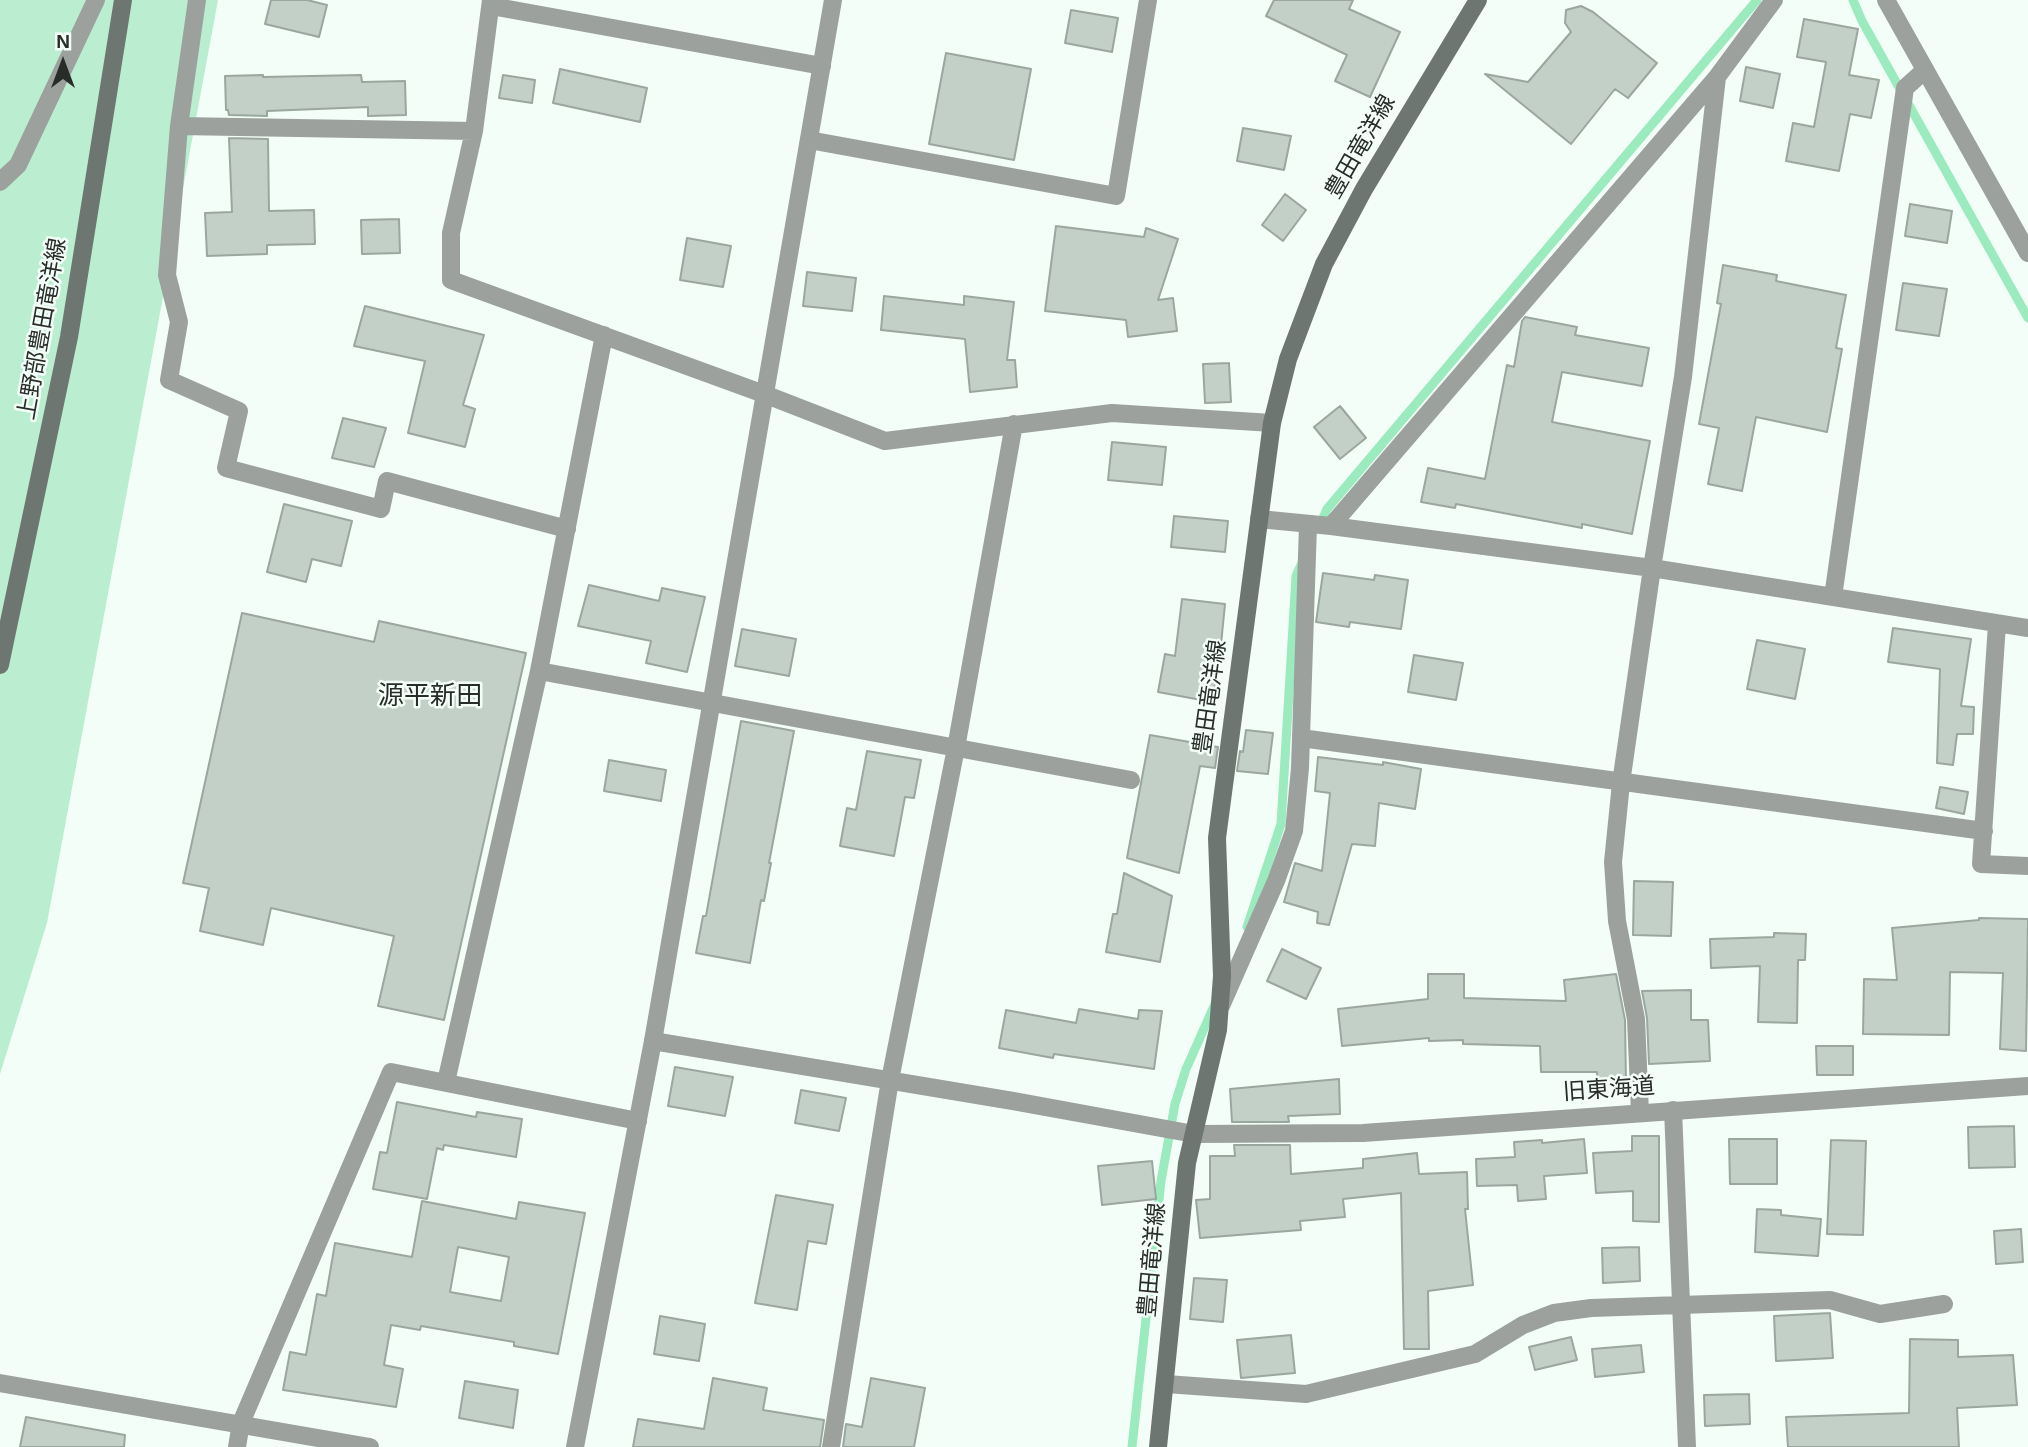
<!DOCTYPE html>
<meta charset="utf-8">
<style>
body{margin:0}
#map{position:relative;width:2028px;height:1447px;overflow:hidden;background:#f4fef8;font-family:Helvetica,sans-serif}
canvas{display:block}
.north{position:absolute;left:28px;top:28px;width:70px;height:70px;-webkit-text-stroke:5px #f4fef8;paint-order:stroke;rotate:0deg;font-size:19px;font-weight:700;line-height:28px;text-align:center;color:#282d2a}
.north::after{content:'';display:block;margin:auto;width:24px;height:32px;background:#282d2a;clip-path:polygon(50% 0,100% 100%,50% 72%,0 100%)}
</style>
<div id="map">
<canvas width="2028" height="1447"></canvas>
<div class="north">N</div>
</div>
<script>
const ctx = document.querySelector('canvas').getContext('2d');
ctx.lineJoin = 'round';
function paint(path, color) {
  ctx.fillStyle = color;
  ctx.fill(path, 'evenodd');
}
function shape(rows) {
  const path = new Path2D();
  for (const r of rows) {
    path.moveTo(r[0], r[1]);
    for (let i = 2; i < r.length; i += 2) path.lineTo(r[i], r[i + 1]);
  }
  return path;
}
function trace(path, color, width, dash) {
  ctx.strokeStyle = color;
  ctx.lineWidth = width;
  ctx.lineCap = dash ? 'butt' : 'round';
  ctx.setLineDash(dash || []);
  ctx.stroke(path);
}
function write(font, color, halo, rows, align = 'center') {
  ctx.font = font + ' Helvetica,"Noto Sans JP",sans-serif';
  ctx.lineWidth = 5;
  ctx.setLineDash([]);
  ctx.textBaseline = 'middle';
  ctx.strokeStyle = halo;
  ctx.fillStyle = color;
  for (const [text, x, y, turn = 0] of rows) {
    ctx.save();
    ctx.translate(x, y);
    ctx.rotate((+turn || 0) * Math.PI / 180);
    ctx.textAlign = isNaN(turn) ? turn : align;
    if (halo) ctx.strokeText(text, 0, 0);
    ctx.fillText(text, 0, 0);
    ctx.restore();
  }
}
paint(shape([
 [0,0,218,0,47,923,0,1074]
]), '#bbedd0');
trace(shape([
 [1853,0,1862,21,2028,318],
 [1320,525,1327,509,1757,0],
 [1247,927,1281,824,1296,576,1302,563],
 [1132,1447,1161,1181,1175,1104,1186,1069,1215,1004]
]), '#9bebbf', 9);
const building = shape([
 [271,0,307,0,327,5,319,37,265,24,271,0],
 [1274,0,1353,0,1349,9,1400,32,1370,97,1335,81,1347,55,1266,16,1274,0],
 [1581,6,1593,12,1657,63,1628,98,1615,89,1571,144,1485,74,1528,82,1571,32,1565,23,1566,10,1581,6],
 [1071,10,1118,18,1112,52,1065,43,1071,10],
 [1804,19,1858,29,1849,75,1879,80,1871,118,1850,114,1839,171,1786,161,1793,123,1814,127,1826,62,1797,57,1804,19],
 [946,53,1031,69,1014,160,929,144,946,53],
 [1746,67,1780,74,1773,108,1740,101,1746,67],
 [560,69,647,88,640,122,553,103,560,69],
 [263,75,263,77,361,75,362,82,405,81,406,115,368,116,368,107,267,111,267,116,229,115,228,110,226,110,225,76,263,75],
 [503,75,535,80,532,103,499,98,503,75],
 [1243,128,1291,136,1284,170,1237,161,1243,128],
 [229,138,268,139,269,211,314,210,315,244,267,245,267,254,207,256,205,213,232,212,229,138],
 [1285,194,1306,210,1283,241,1262,225,1285,194],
 [1910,204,1952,211,1947,243,1905,236,1910,204],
 [399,219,400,253,362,254,361,220,399,219],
 [1056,226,1144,237,1146,228,1178,239,1158,300,1173,298,1177,331,1128,337,1126,320,1045,311,1056,226],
 [687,238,731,246,723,287,680,280,687,238],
 [1723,265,1777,275,1776,281,1846,295,1836,348,1842,349,1827,432,1756,417,1742,491,1708,484,1719,428,1699,424,1721,304,1717,303,1723,265],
 [807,272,856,278,852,311,803,306,807,272],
 [1903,283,1947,289,1939,336,1896,330,1903,283],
 [884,296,964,305,964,296,1014,302,1007,360,1015,360,1017,387,970,392,965,339,881,330,884,296],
 [365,306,484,335,463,405,475,409,465,447,408,433,425,361,354,346,365,306],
 [1525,317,1577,327,1575,335,1649,348,1642,386,1562,372,1552,422,1650,441,1632,534,1582,524,1582,528,1456,504,1455,508,1421,502,1428,468,1485,479,1507,365,1514,367,1522,321,1525,317],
 [1229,363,1231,402,1205,403,1203,364,1229,363],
 [1340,406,1366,438,1340,459,1314,427,1340,406],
 [343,418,386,428,374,467,332,458,343,418],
 [1112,442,1166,447,1162,485,1108,480,1112,442],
 [284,504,352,521,341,566,312,559,306,582,267,572,284,504],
 [1174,516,1228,521,1225,552,1171,547,1174,516],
 [1323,573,1374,580,1375,575,1408,580,1401,629,1350,622,1349,627,1316,622,1323,573],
 [589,585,659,601,662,588,705,597,687,672,646,663,651,641,578,626,589,585],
 [1182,599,1225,604,1219,665,1212,702,1158,692,1165,654,1175,656,1182,599],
 [242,613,374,642,379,621,526,653,444,1020,378,1006,394,936,271,908,263,945,200,931,209,888,183,883,242,613],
 [1893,628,1971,639,1961,706,1974,707,1973,734,1957,734,1953,765,1937,763,1940,669,1888,662,1893,628],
 [742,629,796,639,789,676,735,666,742,629],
 [1757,640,1805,649,1795,699,1747,689,1757,640],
 [1414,655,1463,663,1456,700,1408,692,1414,655],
 [741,721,794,731,769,863,771,863,764,901,761,900,750,963,696,953,703,916,706,916,741,721],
 [1246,730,1273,733,1268,774,1237,771,1240,751,1243,752,1246,730],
 [1150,735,1218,747,1215,768,1200,766,1179,873,1127,858,1150,735],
 [867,751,921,760,914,798,905,797,894,856,840,846,847,808,856,810,867,751],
 [1318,757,1383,765,1383,762,1421,769,1415,809,1379,803,1375,846,1352,844,1329,925,1317,923,1318,912,1284,902,1295,863,1322,871,1330,793,1315,791,1318,757],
 [609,760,666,770,661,801,604,791,609,760],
 [1940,787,1968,792,1964,814,1936,808,1940,787],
 [1124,873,1172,896,1160,962,1106,952,1113,914,1117,914,1124,873],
 [1634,881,1673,882,1671,936,1633,935,1634,881],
 [1979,918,2028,919,2026,1051,2000,1049,2003,973,1950,972,1949,1035,1863,1034,1864,979,1897,980,1892,928,1979,920,1979,918],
 [1774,933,1806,934,1805,960,1798,960,1797,1023,1758,1022,1760,966,1711,968,1710,939,1774,937,1774,933],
 [1282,949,1321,968,1306,999,1267,981,1282,949],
 [1428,974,1464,974,1464,998,1566,1001,1564,980,1616,974,1625,1020,1626,1083,1598,1086,1597,1072,1541,1072,1540,1046,1463,1044,1463,1040,1429,1041,1429,1038,1342,1046,1338,1009,1428,999,1428,974],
 [1691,990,1691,1020,1708,1020,1710,1061,1649,1064,1647,1018,1642,991,1691,990],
 [1079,1009,1138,1019,1139,1010,1162,1011,1154,1069,1054,1054,1053,1058,999,1048,1006,1010,1076,1023,1079,1009],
 [1816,1046,1853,1046,1853,1075,1817,1075,1816,1046],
 [675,1067,733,1077,725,1116,668,1106,675,1067],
 [1339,1079,1340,1114,1288,1116,1289,1122,1232,1122,1230,1089,1339,1079],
 [801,1090,846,1098,839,1131,795,1123,801,1090],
 [397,1102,476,1117,477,1112,522,1119,516,1157,444,1145,443,1150,437,1148,427,1199,373,1189,380,1152,387,1153,397,1102],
 [2014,1126,2015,1167,1969,1168,1968,1127,2014,1126],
 [1632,1136,1659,1136,1659,1222,1633,1221,1633,1191,1596,1193,1593,1153,1632,1151,1632,1136],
 [1584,1139,1587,1173,1544,1176,1546,1199,1518,1201,1517,1185,1477,1186,1476,1159,1515,1157,1514,1142,1542,1140,1542,1143,1584,1139],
 [1729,1139,1777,1139,1777,1184,1730,1184,1729,1139],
 [1831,1140,1866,1141,1863,1235,1827,1234,1831,1140],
 [1234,1145,1290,1145,1291,1174,1363,1168,1363,1159,1417,1153,1419,1174,1467,1172,1468,1209,1465,1209,1473,1285,1428,1291,1429,1349,1404,1349,1401,1193,1343,1199,1345,1217,1300,1221,1301,1230,1200,1238,1196,1200,1210,1199,1210,1156,1235,1156,1234,1145],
 [1152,1161,1156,1199,1102,1205,1098,1166,1152,1161],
 [776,1195,833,1205,826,1244,808,1241,797,1310,755,1303,776,1195],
 [422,1201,516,1219,519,1202,585,1213,558,1354,514,1346,514,1342,421,1326,420,1330,391,1325,384,1365,403,1369,396,1407,283,1390,290,1352,306,1355,317,1294,326,1296,335,1243,412,1257,422,1201],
 [458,1247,509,1257,501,1301,450,1292,458,1247],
 [1757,1209,1781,1210,1781,1215,1821,1219,1818,1256,1755,1252,1757,1209],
 [2021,1229,2023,1262,1996,1264,1994,1231,2021,1229],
 [1639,1247,1640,1281,1603,1283,1602,1248,1639,1247],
 [1194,1278,1227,1280,1223,1322,1190,1319,1194,1278],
 [1830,1313,1833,1358,1776,1361,1774,1316,1830,1313],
 [660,1316,705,1324,699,1361,654,1354,660,1316],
 [1291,1335,1295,1373,1241,1378,1237,1340,1291,1335],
 [1571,1337,1577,1360,1535,1370,1529,1347,1571,1337],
 [1910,1339,1958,1340,1958,1357,2013,1355,2017,1405,1957,1408,1959,1447,1788,1447,1786,1417,1909,1413,1910,1339],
 [1641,1345,1644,1372,1595,1377,1592,1349,1641,1345],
 [713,1378,767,1388,763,1410,824,1420,820,1447,633,1447,638,1419,704,1429,713,1378],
 [871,1378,925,1388,914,1447,843,1447,846,1424,862,1427,871,1378],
 [465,1381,518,1390,513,1428,459,1418,465,1381],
 [1749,1394,1750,1424,1705,1426,1704,1395,1749,1394],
 [26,1417,125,1435,124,1447,20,1447,26,1417]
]);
paint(building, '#c3d0c8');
trace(building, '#9aa79f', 2);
trace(shape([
 [197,0,179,126,167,275,179,322,169,380,239,411,226,468,381,509,387,481,567,529],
 [491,0,474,131,451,233,451,280,764,394,885,441,1112,413,1272,423],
 [491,6,822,66],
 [179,126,474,131],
 [809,140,1116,196,1148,0],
 [0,182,18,165,96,0],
 [1259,519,1331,526,1652,568,2028,628],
 [1331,526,1717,77],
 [1833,597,1905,88,1925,70],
 [1997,624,1981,864,2028,866],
 [539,671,1131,780],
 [1301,738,1984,831],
 [1221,1006,1276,881,1294,831,1300,768,1308,525],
 [653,1041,1013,1101,1194,1134],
 [446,1082,539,671,604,335],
 [1673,1110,1687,1447],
 [1640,1113,1636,1019,1617,921,1613,862,1621,783,1652,568,1683,377,1717,77,1774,0],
 [1166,1384,1306,1394,1475,1354,1523,1325,1554,1313,1591,1308,1830,1300,1880,1314,1944,1304],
 [237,1447,241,1423,391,1072,638,1121],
 [831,1447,890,1080,956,748,1014,424]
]), '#9ca19e', 18);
trace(shape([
 [1886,0,2028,253],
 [1194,1134,1363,1133,2028,1086],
 [0,1383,370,1447],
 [575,1447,653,1041,833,0]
]), '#9ca19e', 18);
trace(shape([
 [0,665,69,337,123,0],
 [1158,1447,1187,1163,1218,1030,1222,976,1217,838,1272,423,1288,359,1324,264,1364,189,1478,0]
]), '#6e7671', 18);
write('23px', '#282d2a', '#f4fef8', [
 ["豊田竜洋線",1361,147,-60],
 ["上野部豊田竜洋線",43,329,-80],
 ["豊田竜洋線",1211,697,-82],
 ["旧東海道",1609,1090,-4],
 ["豊田竜洋線",1153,1260,-85]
]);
write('26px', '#282d2a', '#f4fef8', [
 ["源平新田",430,697]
]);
</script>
